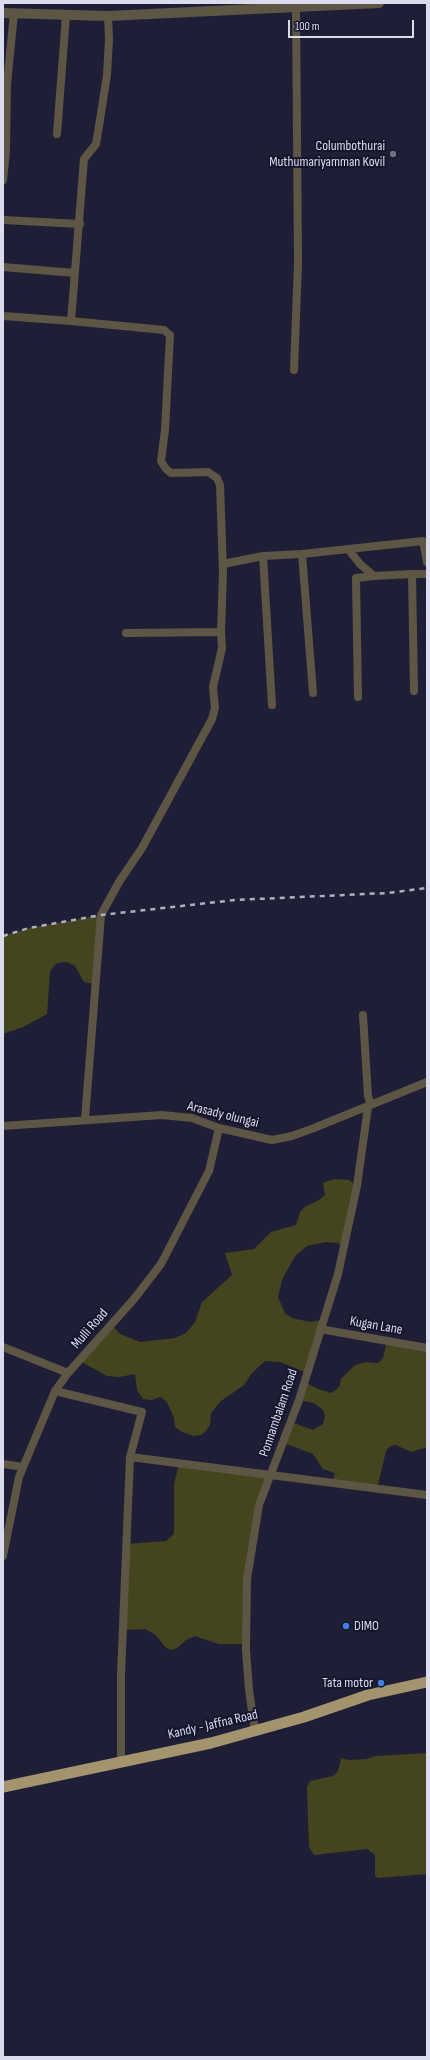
<!DOCTYPE html>
<style>
body{margin:0}
#map{position:relative;width:430px;height:2060px;overflow:hidden;background:#1e1f36;font-family:"Sofia Sans Condensed",sans-serif}
canvas{display:block}
.frame{position:absolute;inset:0;border:4px solid #dadbec;pointer-events:none}
.scale{position:absolute;left:288px;top:20px;width:126px;height:18px;box-sizing:border-box;border:2px solid #dadbec;border-top:0;padding-left:5px;font-size:12px;line-height:14px;white-space:nowrap;color:#dadbec;-webkit-text-stroke:3px #15152c;paint-order:stroke}
</style>
<div id="map">
<canvas width="430" height="2060"></canvas>
<div class="frame"></div>
<div class="scale">100 m</div>
</div>
<script>
const ctx = document.querySelector('canvas').getContext('2d');
ctx.lineJoin = 'round';
function paint(path, color) {
  ctx.fillStyle = color;
  ctx.fill(path, 'evenodd');
}
function shape(rows) {
  const path = new Path2D();
  for (const r of rows) {
    path.moveTo(r[0], r[1]);
    for (let i = 2; i < r.length; i += 2) path.lineTo(r[i], r[i + 1]);
  }
  return path;
}
function trace(path, color, width, dash) {
  ctx.strokeStyle = color;
  ctx.lineWidth = width;
  ctx.lineCap = dash ? 'butt' : 'round';
  ctx.setLineDash(dash || []);
  ctx.stroke(path);
}
function write(font, color, halo, rows, align = 'center') {
  ctx.font = font + ' "Sofia Sans Condensed",sans-serif';
  ctx.lineWidth = 4;
  ctx.setLineDash([]);
  ctx.textBaseline = 'middle';
  ctx.strokeStyle = halo;
  ctx.fillStyle = color;
  for (const [text, x, y, turn = 0] of rows) {
    ctx.save();
    ctx.translate(x, y);
    ctx.rotate((+turn || 0) * Math.PI / 180);
    ctx.textAlign = isNaN(turn) ? turn : align;
    if (halo) ctx.strokeText(text, 0, 0);
    ctx.fillText(text, 0, 0);
    ctx.restore();
  }
}
paint(shape([
 [101,915,95,984,84,982,75,966,67,962,57,963,50,971,47,1014,23,1027,3,1034,3,936,29,928],
 [334,1179,349,1180,357,1186,344,1248,338,1243,326,1242,307,1246,296,1255,290,1265,282,1280,278,1297,285,1313,292,1318,310,1322,323,1320,307,1373,280,1362,265,1361,252,1373,244,1385,221,1401,211,1413,210,1425,206,1431,201,1435,194,1436,182,1432,175,1427,174,1418,167,1402,160,1397,152,1400,143,1399,137,1390,135,1374,119,1377,107,1376,80,1361,111,1324,120,1334,140,1342,175,1338,186,1333,195,1322,202,1302,232,1275,225,1253,254,1249,271,1232,296,1225,300,1212,306,1206,319,1200,325,1195,323,1183],
 [387,1341,427,1348,427,1447,411,1452,396,1445,390,1446,386,1451,377,1489,332,1484,335,1473,323,1469,313,1454,284,1443,291,1422,313,1430,323,1424,325,1416,323,1410,314,1403,299,1400,304,1382,316,1388,331,1393,337,1389,340,1385,341,1379,355,1365,366,1362,378,1363,383,1358],
 [179,1464,270,1477,259,1505,247,1579,246,1644,219,1644,195,1636,186,1640,177,1648,171,1650,165,1647,156,1635,145,1629,124,1630,127,1544,166,1541,174,1534,174,1484],
 [427,1753,427,1874,378,1878,375,1876,375,1855,367,1849,314,1855,309,1847,307,1787,310,1781,333,1776,338,1771,341,1758,349,1760,367,1759,375,1756]
]), '#44451f');
trace(shape([
 [108,16,109,39,107,75,99,126,96,144,84,159,71,321,164,330,170,335,165,430,161,461,166,469,171,473,208,472,217,478,220,485,223,573,221,632],
 [57,134,66,15],
 [3,180,6,151,7,84,14,13],
 [3,220,80,224],
 [3,267,75,273],
 [3,316,71,321],
 [294,370,298,263,296,6],
 [349,550,360,564,374,576,412,574],
 [302,554,313,693],
 [263,556,272,705],
 [223,564,263,556,302,554,423,541,427,562],
 [414,691,412,574,427,574],
 [358,697,356,578,374,576],
 [363,1015,368,1096,371,1105],
 [85,1119,101,915,119,882,142,848,212,719,215,708,213,687,222,648,221,632,126,633],
 [3,1126,162,1115,192,1118,219,1128,272,1140,292,1136,314,1128,427,1082],
 [320,1329,427,1348],
 [3,1347,68,1373],
 [55,1391,142,1412,130,1457,427,1495],
 [3,1464,23,1467],
 [3,1556,19,1477,55,1391,68,1373,134,1299,161,1264,209,1171,219,1128],
 [255,1731,249,1690,246,1650,247,1579,259,1505,299,1400,338,1274,357,1186,368,1107],
 [121,1761,121,1674,130,1457]
]), '#5d5645', 8);
trace(shape([
 [3,13,108,16,379,3]
]), '#5d5645', 10);
trace(shape([
 [3,1787,211,1743,304,1717,368,1695,427,1682]
]), '#a4946e', 11);
trace(shape([
 [3,936,29,928,101,915,235,900,388,893,427,888]
]), '#aeafc1', 2.5, [5, 5]);
for (const [x, y, r, color] of [
 [393,154,4,"#6b7280"],
 [346,1626,4,"#3f7fe0"],
 [381,1683,4,"#3f7fe0"]
]) {
  const dot = new Path2D();
  dot.arc(x, y, r, 0, 2 * Math.PI);
  ctx.fillStyle = color;
  ctx.fill(dot);
  trace(dot, '#15152c', 1.5);
}
write('14px', '#dadbec', '#15152c', [
 ["Columbothurai",385,146],
 ["Muthumariyamman Kovil",385,162],
 ["DIMO",354,1626,"left"],
 ["Tata motor",373,1683]
], 'right');
write('14px', '#dadbec', '#15152c', [
 ["Arasady olungai",223,1115,14],
 ["Kugan Lane",376,1326,10],
 ["Mulli Road",90,1329,-49],
 ["Ponnambalam Road",279,1413,-71],
 ["Kandy - Jaffna Road",213,1725,-13]
]);
</script>
